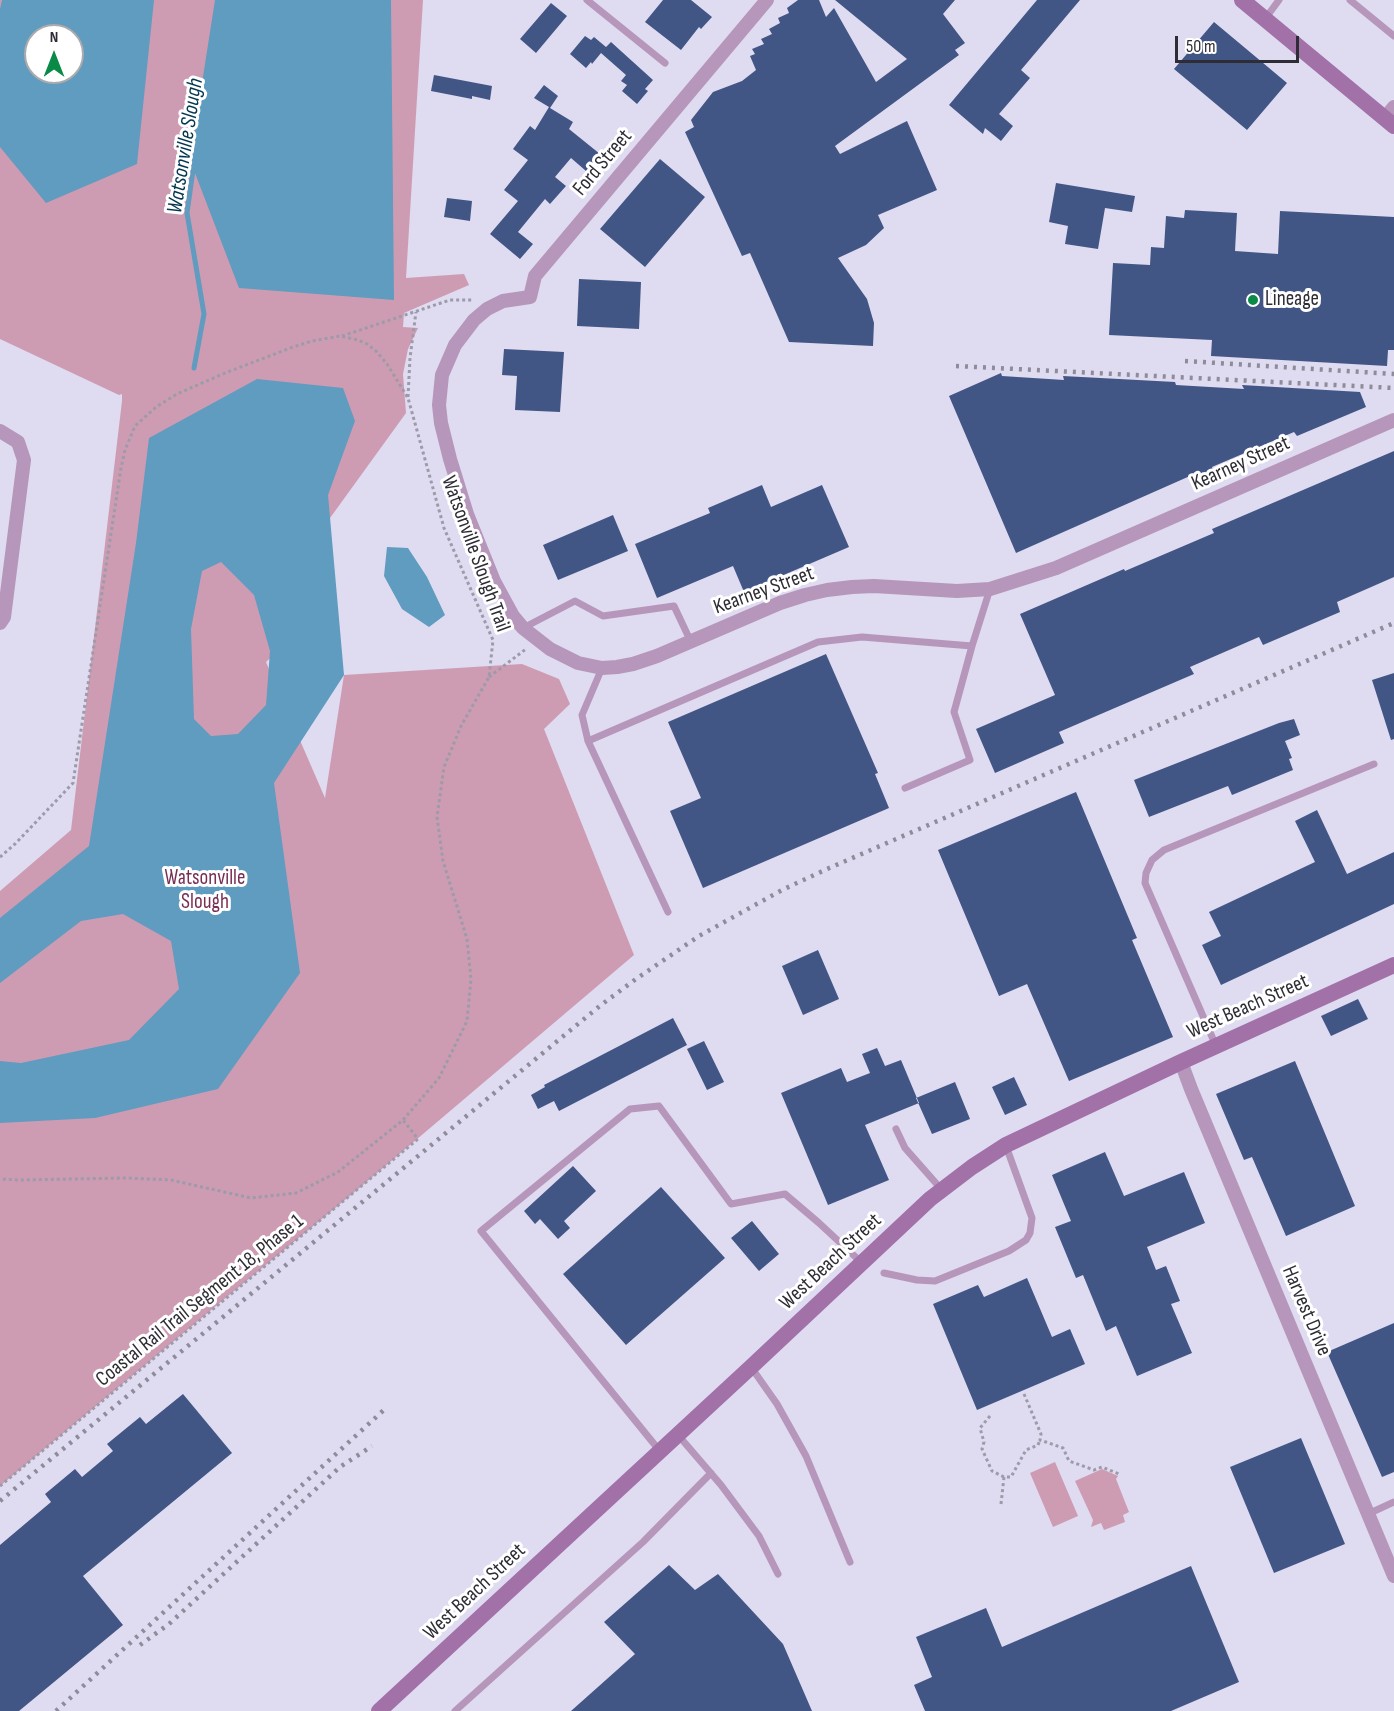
<!DOCTYPE html>
<style>
body{margin:0}
#map{position:relative;width:1394px;height:1711px;overflow:hidden;background:#dfdbf0;font-family:"Sofia Sans Condensed",sans-serif}
canvas{display:block}
.north{position:absolute;left:24px;top:24px;width:60px;height:60px;box-sizing:border-box;background:#fff;border:2px solid #ababae;border-radius:50%;rotate:0deg;font-size:16px;font-weight:700;line-height:24px;text-align:center;color:#2e2c34}
.north::after{content:'';display:block;margin:auto;width:21px;height:27px;background:#098a46;clip-path:polygon(50% 0,100% 100%,50% 72%,0 100%)}
.scale{position:absolute;left:1175px;top:36px;width:124px;height:27px;box-sizing:border-box;border:3px solid #2e2c34;border-top:0;padding-left:8px;font-size:18px;line-height:21px;white-space:nowrap;color:#2e2c34;-webkit-text-stroke:4px #fff;paint-order:stroke}
</style>
<div id="map">
<canvas width="1394" height="1711"></canvas>
<div class="north">N</div>
<div class="scale">50 m</div>
</div>
<script>
const ctx = document.querySelector('canvas').getContext('2d');
ctx.lineJoin = 'round';
function paint(path, color) {
  ctx.fillStyle = color;
  ctx.fill(path, 'evenodd');
}
function shape(rows) {
  const path = new Path2D();
  for (const r of rows) {
    path.moveTo(r[0], r[1]);
    for (let i = 2; i < r.length; i += 2) path.lineTo(r[i], r[i + 1]);
  }
  return path;
}
function trace(path, color, width, dash) {
  ctx.strokeStyle = color;
  ctx.lineWidth = width;
  ctx.lineCap = dash ? 'butt' : 'round';
  ctx.setLineDash(dash || []);
  ctx.stroke(path);
}
function write(font, color, halo, rows, align = 'center') {
  ctx.font = font + ' "Sofia Sans Condensed",sans-serif';
  ctx.lineWidth = 6;
  ctx.setLineDash([]);
  ctx.textBaseline = 'middle';
  ctx.strokeStyle = halo;
  ctx.fillStyle = color;
  for (const [text, x, y, turn = 0] of rows) {
    ctx.save();
    ctx.translate(x, y);
    ctx.rotate((+turn || 0) * Math.PI / 180);
    ctx.textAlign = isNaN(turn) ? turn : align;
    if (halo) ctx.strokeText(text, 0, 0);
    ctx.fillText(text, 0, 0);
    ctx.restore();
  }
}
paint(shape([
 [0,0,423,0,406,278,464,274,469,285,404,313,403,327,418,328,408,349,403,374,406,413,317,536,308,623,266,662,325,798,344,675,522,664,559,679,570,704,544,729,634,955,357,1190,222,1301,0,1486,0,891,71,830,122,401,122,394,119,395,0,339],
 [36,36,72,36,72,72,36,72],
 [1055,1462,1078,1516,1053,1527,1030,1473],
 [1102,1469,1118,1476,1116,1479,1129,1512,1123,1515,1125,1522,1104,1530,1101,1523,1091,1527,1093,1520,1075,1481]
]), '#ce9cb2');
paint(shape([
 [2,0,154,0,137,164,46,203,0,147,0,9],
 [36,36,72,36,72,72,36,72],
 [215,0,391,0,394,300,239,288,190,160],
 [257,379,343,388,355,421,328,495,344,675,274,783,300,973,218,1089,95,1118,0,1123,0,1061,21,1063,129,1040,179,989,171,941,123,914,81,921,0,983,0,918,89,846,136,543,149,438],
 [221,562,254,595,270,651,266,705,238,734,211,736,194,719,191,629,202,571],
 [387,547,408,548,427,577,445,615,429,627,402,609,384,576]
]), '#609bc0');
trace(shape([
 [194,368,204,314,187,213,194,163]
]), '#609bc0', 5);
paint(shape([
 [663,0,691,0,712,17,701,29,699,27,681,50,645,22],
 [798,0,819,0,826,17,834,8,876,82,907,59,835,0,955,0,943,14,965,43,955,50,959,55,835,146,840,154,907,121,937,190,878,215,884,228,866,245,838,258,867,299,874,323,873,346,789,342,750,253,742,256,685,132,694,127,691,120,713,92,742,81,756,70,750,56,755,54,752,49,764,44,761,39,772,34,769,29,780,23,778,18,789,13,787,8],
 [1037,0,1080,0,1021,70,1030,78,999,114,1013,126,1001,141,985,128,983,134,949,105],
 [551,3,567,16,536,53,520,39],
 [1214,22,1287,83,1247,130,1174,69],
 [585,36,591,40,594,37,606,47,611,42,653,80,645,89,648,91,637,104,622,91,627,85,621,81,626,75,601,53,592,64,591,62,586,68,570,54],
 [434,75,492,86,490,100,472,96,472,99,431,91],
 [544,85,558,96,550,108,573,122,569,129,600,154,586,171,571,158,555,177,566,186,550,204,545,199,518,232,533,244,520,259,490,234,518,201,504,190,528,160,513,149,530,126,535,130,549,107,534,98],
 [660,159,705,197,645,267,600,229],
 [1056,183,1135,196,1132,212,1105,208,1098,249,1065,244,1068,226,1049,222],
 [447,198,472,201,470,221,444,217],
 [1185,210,1237,213,1235,251,1278,254,1280,211,1394,217,1394,350,1388,350,1387,366,1211,356,1212,340,1109,335,1113,263,1150,265,1151,247,1164,248,1166,216,1184,218],
 [579,279,641,282,639,329,577,326],
 [504,349,564,352,560,412,515,410,517,376,502,375],
 [1001,373,1002,376,1064,380,1063,376,1175,382,1176,385,1244,389,1242,385,1360,392,1366,407,1297,436,1294,432,1212,467,1214,473,1202,478,1199,472,1016,553,949,396],
 [1394,451,1394,577,1337,602,1340,612,1263,645,1259,637,1190,667,1194,674,1059,732,1064,743,995,773,976,729,1055,695,1020,614,1124,569,1125,571,1214,533,1212,529],
 [762,485,771,507,822,485,849,547,744,592,733,566,657,598,635,544,710,513,708,508],
 [613,515,628,551,558,580,543,545],
 [826,654,878,773,875,774,889,808,703,888,670,811,701,798,668,722],
 [1394,673,1394,739,1391,740,1372,680],
 [1294,719,1300,735,1285,741,1292,758,1289,759,1293,770,1232,795,1228,786,1149,817,1134,780,1279,723],
 [1076,792,1137,938,1132,940,1173,1037,1069,1081,1027,984,999,996,938,850],
 [1317,810,1347,874,1394,852,1394,904,1221,985,1202,945,1221,936,1209,912,1315,862,1295,821],
 [818,950,839,999,803,1015,782,966],
 [1358,999,1368,1019,1331,1036,1321,1016],
 [673,1018,687,1045,559,1111,554,1101,538,1109,531,1095,545,1087,544,1085],
 [704,1041,724,1082,707,1090,687,1049],
 [877,1048,885,1066,901,1060,919,1103,865,1125,889,1180,828,1205,781,1093,841,1068,847,1082,870,1073,862,1054],
 [1295,1061,1355,1206,1286,1236,1252,1157,1244,1160,1216,1094],
 [1014,1077,1027,1105,1005,1115,992,1087],
 [955,1082,970,1119,932,1134,916,1098],
 [1105,1152,1124,1196,1184,1172,1205,1223,1147,1247,1156,1270,1166,1266,1180,1301,1171,1304,1192,1353,1137,1376,1116,1326,1106,1331,1083,1275,1076,1278,1055,1227,1071,1221,1052,1175],
 [573,1166,596,1191,564,1221,570,1228,558,1239,540,1219,535,1224,524,1211],
 [661,1187,725,1258,626,1345,563,1274],
 [752,1221,779,1254,759,1271,731,1238],
 [1027,1278,1052,1337,1070,1329,1085,1364,977,1410,933,1304,978,1285,984,1297],
 [1394,1323,1394,1472,1382,1477,1327,1352],
 [183,1394,232,1453,83,1576,123,1625,19,1711,0,1711,0,1545,51,1502,45,1494,75,1469,82,1477,113,1451,107,1444,140,1417,146,1424],
 [1301,1438,1345,1544,1274,1573,1230,1467],
 [669,1565,695,1590,718,1574,783,1644,812,1711,571,1711,635,1654,604,1622],
 [1191,1566,1239,1682,1171,1711,925,1711,914,1685,932,1677,916,1637,986,1608,1002,1647]
]), '#425686');
trace(shape([
 [342,336,450,300,474,300],
 [408,397,410,358,416,312],
 [489,677,526,649],
 [0,857,15,844,73,783,121,468,125,450,135,426,156,407,177,394,225,373,293,347,312,341,340,336,358,340,367,344,376,351,387,364,408,398,444,528,493,640,489,677,461,726,444,767,437,817,443,861,467,939,471,979,467,1021,439,1078,403,1120,338,1172,296,1193,251,1198,171,1180,126,1178,20,1180,0,1179],
 [1024,1394,1041,1434,1040,1440,1063,1448,1069,1461,1094,1470,1102,1467,1119,1474],
 [990,1416,980,1428,984,1442,982,1449,992,1471,1004,1477,1011,1477,1026,1450,1038,1445,1040,1440],
 [0,1486,418,1139,403,1120],
 [1001,1504,1004,1477]
]), '#9d9aaa', 3, [3, 3]);
trace(shape([
 [587,0,665,63],
 [1350,0,1394,36],
 [1265,19,1279,0],
 [523,628,575,601,603,616,674,606,691,642],
 [602,668,582,715,588,741,818,642,862,637,972,646,990,589],
 [588,741,668,912],
 [905,788,970,760,954,712,972,646],
 [1216,1046,1145,883,1146,873,1152,860,1164,850,1374,764],
 [896,1129,905,1148,942,1190],
 [884,1273,917,1280,935,1281,1009,1251,1026,1240,1030,1233,1032,1218,1006,1146],
 [751,1367,777,1404,806,1456,850,1562],
 [678,1435,721,1485,759,1536,778,1574],
 [659,1450,481,1231,630,1109,659,1106,731,1204,785,1194,819,1223,862,1263],
 [1368,1514,1394,1502],
 [455,1711,643,1542,711,1473]
]), '#b696bb', 7);
trace(shape([
 [767,0,535,276,530,297,503,301,487,309,474,320,455,345,442,375,439,405,441,423,450,459,467,514,494,581,513,616,523,628,550,649,578,663,602,668,617,667,633,664,657,656,780,603,805,595,827,590,852,587,874,586,957,591,990,589,1056,568,1394,420],
 [1385,118,1394,107],
 [0,431,18,442,24,460,4,617,0,623],
 [1181,1062,1191,1089,1394,1576]
]), '#b696bb', 14);
trace(shape([
 [1242,0,1394,126],
 [379,1711,751,1367,930,1199,972,1167,1006,1145,1181,1062,1394,965]
]), '#a171a8', 16);
trace(shape([
 [1185,361,1394,374],
 [956,366,1394,388],
 [0,1501,601,1005,636,979,699,936,782,890,827,869,1394,623],
 [140,1645,169,1624,340,1467,372,1446],
 [56,1711,386,1408]
]), '#8e8b9a', 4.5, [3, 6]);
for (const [x, y, r, color] of [
 [1253,300,6,"#098a46"]
]) {
  const dot = new Path2D();
  dot.arc(x, y, r, 0, 2 * Math.PI);
  ctx.fillStyle = color;
  ctx.fill(dot);
  trace(dot, '#fff', 2);
}
write('21px', '#2e2c34', '#fff', [
 ["Ford Street",603,163,-50],
 ["Kearney Street",1241,464,-24],
 ["Watsonville Slough Trail",475,554,70],
 ["Kearney Street",764,591,-20],
 ["West Beach Street",1248,1007,-24],
 ["West Beach Street",831,1262,-43],
 ["Coastal Rail Trail Segment 18, Phase 1",200,1301,-39],
 ["Harvest Drive",1306,1311,67],
 ["West Beach Street",475,1592,-43]
]);
write('21px', '#2e2c34', '#fff', [
 ["Lineage",1265,300]
], 'left');
write('21px', '#782e54', '#fff', [
 ["Watsonville",205,879],
 ["Slough",205,903]
]);
write('italic 22px', '#033751', '#fff', [
 ["Watsonville Slough",186,146,-81]
]);
</script>
